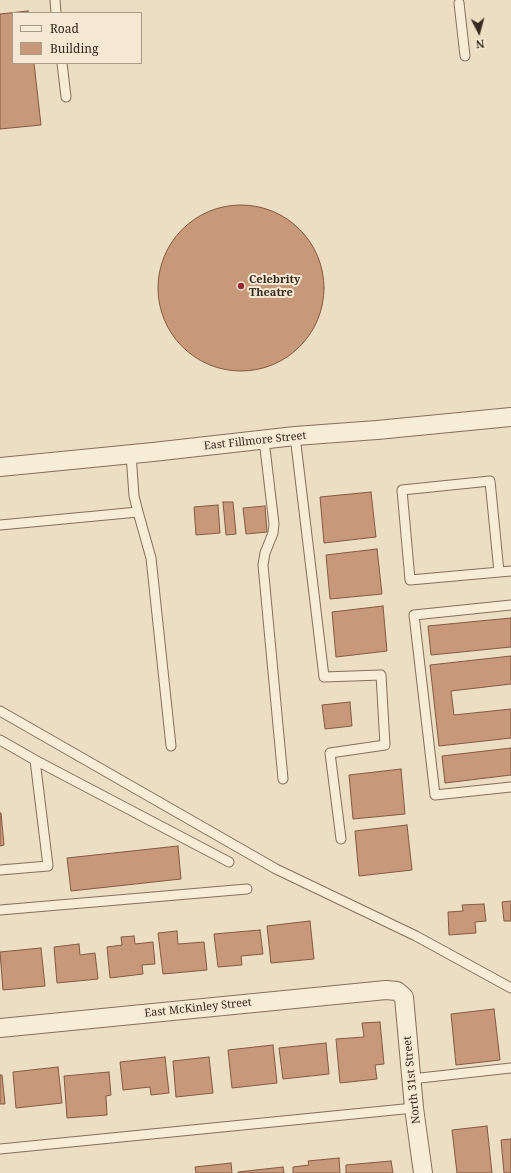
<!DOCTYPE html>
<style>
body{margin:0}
#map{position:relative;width:511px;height:1173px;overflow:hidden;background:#ecdec3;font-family:"Noto Serif",serif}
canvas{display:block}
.legend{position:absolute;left:12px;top:12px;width:130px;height:52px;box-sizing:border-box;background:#f4e8d2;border:1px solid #a89b8a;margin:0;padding:5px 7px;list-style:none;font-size:12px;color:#35281e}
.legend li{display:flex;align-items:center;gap:8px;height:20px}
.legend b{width:20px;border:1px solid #a89b8a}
.north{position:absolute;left:459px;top:12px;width:40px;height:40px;-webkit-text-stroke:3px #f4e8d2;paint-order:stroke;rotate:174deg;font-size:11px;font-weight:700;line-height:16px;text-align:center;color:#35281e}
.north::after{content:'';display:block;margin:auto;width:14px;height:18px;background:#35281e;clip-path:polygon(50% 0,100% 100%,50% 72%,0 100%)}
</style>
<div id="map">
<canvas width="511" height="1173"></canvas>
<ul class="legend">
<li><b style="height:5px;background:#f7ecd5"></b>Road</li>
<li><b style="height:11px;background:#c8987a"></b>Building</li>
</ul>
<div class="north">N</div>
</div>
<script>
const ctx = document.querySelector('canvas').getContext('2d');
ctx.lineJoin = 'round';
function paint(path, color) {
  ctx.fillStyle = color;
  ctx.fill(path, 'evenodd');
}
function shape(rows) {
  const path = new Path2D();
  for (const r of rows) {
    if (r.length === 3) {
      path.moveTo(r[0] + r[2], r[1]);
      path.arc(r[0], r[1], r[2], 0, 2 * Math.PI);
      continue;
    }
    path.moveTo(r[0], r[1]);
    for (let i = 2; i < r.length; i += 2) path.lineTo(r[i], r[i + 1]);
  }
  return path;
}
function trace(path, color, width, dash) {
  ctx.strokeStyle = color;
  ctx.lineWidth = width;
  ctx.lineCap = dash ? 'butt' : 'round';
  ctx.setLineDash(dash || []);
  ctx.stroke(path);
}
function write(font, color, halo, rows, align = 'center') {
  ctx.font = font + ' "Noto Serif",serif';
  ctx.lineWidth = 4;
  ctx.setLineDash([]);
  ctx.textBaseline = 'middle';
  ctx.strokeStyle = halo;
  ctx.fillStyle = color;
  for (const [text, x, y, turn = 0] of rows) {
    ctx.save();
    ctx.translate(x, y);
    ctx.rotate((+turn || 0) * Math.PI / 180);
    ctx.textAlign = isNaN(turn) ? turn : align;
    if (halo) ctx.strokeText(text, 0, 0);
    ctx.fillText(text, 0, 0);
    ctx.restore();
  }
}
const building = shape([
 [28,11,28,13,13,13,13,63,34,63,41,125,0,129,0,14,28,11],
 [241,288,83],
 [371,492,376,537,324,543,320,497,371,492],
 [223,502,233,502,236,534,226,535,223,502],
 [218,505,220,533,196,535,194,507,218,505],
 [265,506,267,532,246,534,243,508,265,506],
 [377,549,382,594,330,599,326,555,377,549],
 [383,606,387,651,336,657,332,612,383,606],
 [511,618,511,647,431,655,428,626,511,618],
 [511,656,511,684,451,691,454,715,511,709,511,738,439,746,430,665,511,656],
 [350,702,352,726,325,729,322,705,350,702],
 [511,748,511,775,445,783,442,756,511,748],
 [401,769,405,814,353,819,349,775,401,769],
 [0,813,1,813,4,845,0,846,0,813],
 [407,825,412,870,359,876,355,831,407,825],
 [178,846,181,879,71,891,67,858,178,846],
 [511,901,511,921,504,921,502,902,511,901],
 [484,904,486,921,475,922,476,933,449,935,448,912,463,911,462,905,484,904],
 [310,921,314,959,271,963,267,926,310,921],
 [260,930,263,954,241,956,242,965,218,967,214,934,260,930],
 [177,931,178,944,204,942,207,970,163,974,158,933,177,931],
 [134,936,135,944,153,942,155,964,142,965,143,974,110,978,107,947,122,945,121,937,134,936],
 [79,944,80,955,95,953,98,979,57,983,54,947,79,944],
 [41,948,45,986,3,990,0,952,41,948],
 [494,1009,500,1060,456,1065,451,1014,494,1009],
 [380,1022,384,1064,375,1065,377,1079,340,1083,336,1039,364,1037,362,1023,380,1022],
 [326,1043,329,1074,283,1079,279,1048,326,1043],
 [273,1045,277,1083,232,1088,228,1050,273,1045],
 [165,1057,169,1093,151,1095,150,1087,123,1090,120,1062,165,1057],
 [209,1057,213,1093,176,1097,173,1061,209,1057],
 [58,1067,62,1103,16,1108,13,1072,58,1067],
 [109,1072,111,1095,106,1096,107,1115,67,1118,64,1076,109,1072],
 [0,1075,2,1075,5,1104,0,1104,0,1075],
 [487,1126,492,1173,457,1173,452,1130,487,1126],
 [511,1139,511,1173,504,1173,501,1140,511,1139],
 [339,1158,340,1173,293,1173,293,1167,309,1165,308,1161,339,1158],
 [391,1161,393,1173,346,1173,346,1165,391,1161],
 [231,1163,232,1173,196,1173,195,1167,231,1163],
 [283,1167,284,1173,238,1173,238,1172,283,1167]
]);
paint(building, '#c8987a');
trace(building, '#835942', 1);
const lane = shape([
 [55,0,56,13],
 [459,3,465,56],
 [62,63,66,97],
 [295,436,324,677,381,675,385,745,330,753,341,839],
 [264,440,274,524,273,533,265,553,263,565,283,779],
 [138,512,151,558,171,746],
 [0,525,138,512,134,496,131,454],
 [499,572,490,481,402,490,410,580,511,571],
 [511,605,414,615,435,795,511,787],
 [0,711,276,869,416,936,511,988],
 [0,740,35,760,48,866,0,870],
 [35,760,229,862],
 [0,910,247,889],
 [411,1079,511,1068],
 [0,1149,414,1108]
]);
const street = shape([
 [0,467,153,452,295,436,377,430,511,417],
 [0,1028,386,990,397,991,404,997,414,1108,423,1173]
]);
trace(lane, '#856f5b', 11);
trace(street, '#856f5b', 20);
trace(lane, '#f7ecd5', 9);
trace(street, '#f7ecd5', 18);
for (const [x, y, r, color] of [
 [241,286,4,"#912d32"]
]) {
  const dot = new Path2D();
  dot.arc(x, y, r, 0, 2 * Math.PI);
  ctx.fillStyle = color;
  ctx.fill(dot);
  trace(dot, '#f4e8d2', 1.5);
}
write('bold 11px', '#35281e', '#f4e8d2', [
 ["Celebrity",249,280],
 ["Theatre",249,293]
], 'left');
write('11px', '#35281e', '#f4e8d2', [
 ["East Fillmore Street",255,441,-6],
 ["East McKinley Street",198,1008,-6],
 ["North 31st Street",412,1080,-96]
]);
</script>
